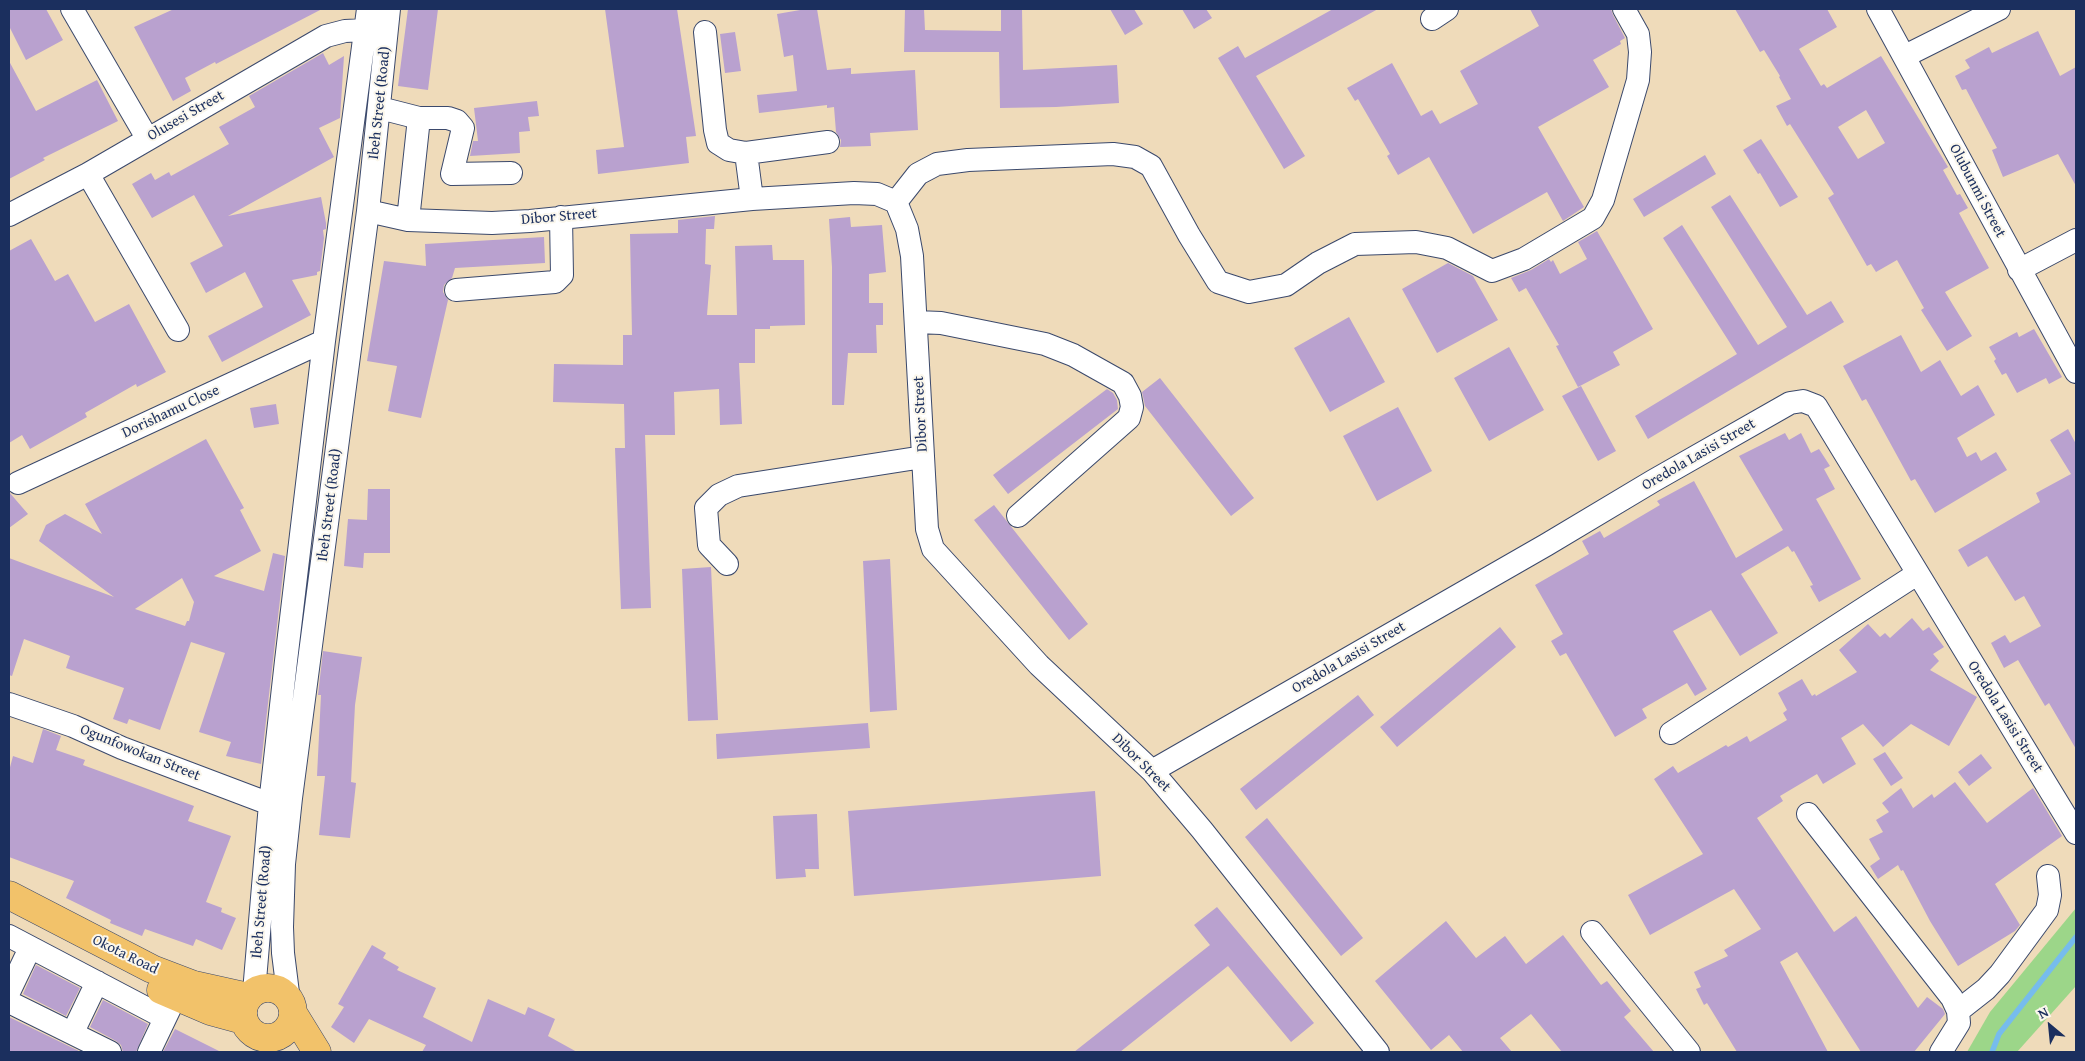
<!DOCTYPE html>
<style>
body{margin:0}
#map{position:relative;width:2085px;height:1061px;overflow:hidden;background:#efdbba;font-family:"Gentium Book Plus",serif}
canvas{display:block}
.frame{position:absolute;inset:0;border:10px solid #1b2f5e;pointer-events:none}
.north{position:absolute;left:2025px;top:1001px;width:50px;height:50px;-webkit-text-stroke:4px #fbf7ec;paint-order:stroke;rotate:332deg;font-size:14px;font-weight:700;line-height:20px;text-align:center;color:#1b2f5e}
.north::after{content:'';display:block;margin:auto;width:18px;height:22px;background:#1b2f5e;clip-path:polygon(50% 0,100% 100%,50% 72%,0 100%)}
</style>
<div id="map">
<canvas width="2085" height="1061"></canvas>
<div class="frame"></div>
<div class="north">N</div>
</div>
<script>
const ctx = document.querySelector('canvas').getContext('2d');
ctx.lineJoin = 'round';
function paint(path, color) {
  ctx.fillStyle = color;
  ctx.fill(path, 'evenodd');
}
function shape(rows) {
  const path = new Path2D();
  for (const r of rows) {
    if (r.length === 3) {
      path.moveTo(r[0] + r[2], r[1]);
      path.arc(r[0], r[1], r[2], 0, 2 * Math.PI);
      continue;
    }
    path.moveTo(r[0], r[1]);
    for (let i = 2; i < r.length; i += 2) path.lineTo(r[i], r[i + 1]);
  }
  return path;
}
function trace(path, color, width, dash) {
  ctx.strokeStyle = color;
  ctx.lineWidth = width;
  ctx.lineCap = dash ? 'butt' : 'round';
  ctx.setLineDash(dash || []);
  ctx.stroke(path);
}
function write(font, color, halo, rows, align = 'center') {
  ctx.font = font + ' "Gentium Book Plus",serif';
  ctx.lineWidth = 4;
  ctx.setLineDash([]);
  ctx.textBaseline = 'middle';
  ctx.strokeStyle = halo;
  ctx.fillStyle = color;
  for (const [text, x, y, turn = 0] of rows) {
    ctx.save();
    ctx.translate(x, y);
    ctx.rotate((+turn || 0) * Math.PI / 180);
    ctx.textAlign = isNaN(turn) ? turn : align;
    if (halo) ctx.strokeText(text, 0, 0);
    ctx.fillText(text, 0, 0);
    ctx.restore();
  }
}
paint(shape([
 [2076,908,2076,986,2017,1052,1967,1052,1990,1012]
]), '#9cd689');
trace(shape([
 [1992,1052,1999,1034,2076,937]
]), '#76bced', 5.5);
paint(shape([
 [9,9,46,9,63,40,26,60,9,26],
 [174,9,322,9,216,64,215,62,185,78,191,91,173,101,134,27],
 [408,9,438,9,428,90,398,86],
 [605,9,677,9,696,136,686,137,689,163,598,174,596,150,624,147],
 [806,9,817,9,827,70,851,68,851,74,915,70,918,130,870,133,871,146,840,147,841,140,836,132,834,107,827,108,827,105,759,113,757,95,797,91,793,55,784,57,777,14],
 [905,9,924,9,925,30,1001,31,1001,9,1022,9,1023,70,1117,65,1119,103,1056,107,1000,108,999,52,904,52],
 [1110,9,1134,9,1143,24,1125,35],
 [1182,9,1206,9,1212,18,1194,29],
 [1333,9,1378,9,1256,76,1305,156,1284,169,1218,58,1238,46,1245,58],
 [1530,9,1611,9,1613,15,1625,38,1620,41,1621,44,1593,60,1609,87,1538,127,1584,207,1563,221,1547,192,1473,234,1429,157,1398,175,1387,156,1390,154,1358,99,1355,101,1347,88,1392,63,1421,116,1432,110,1440,124,1478,104,1460,71,1539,26],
 [1735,9,1827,9,1837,27,1799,49,1821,86,1824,84,1827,88,1881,56,1948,167,1943,170,1957,195,1960,194,1968,208,1959,213,1989,268,1945,292,1972,336,1947,351,1921,310,1924,308,1897,260,1876,272,1871,264,1867,266,1828,198,1834,194,1790,124,1787,126,1776,106,1791,99,1779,77,1780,76,1764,50,1760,52],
 [1866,110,1885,143,1858,159,1838,127],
 [2038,31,2060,76,2076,67,2076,186,2058,154,2003,177,1992,150,1997,148,1966,89,1962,90,1955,76,1970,68,1965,60,1989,47,1992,53],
 [735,32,741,71,725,73,720,34],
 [323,53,329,65,344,56,340,118,319,128,334,157,228,216,321,197,326,223,326,229,323,230,324,238,320,271,317,272,317,275,292,280,311,315,222,362,208,336,263,307,245,272,206,293,190,263,223,246,194,195,152,218,132,184,151,173,155,180,169,172,171,176,229,144,219,127,255,107,249,96],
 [9,61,36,111,97,80,118,121,43,158,45,160,9,179],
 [537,101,539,116,528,117,530,131,519,132,520,153,470,156,473,141,478,141,474,108],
 [1761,139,1798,197,1780,207,1760,173,1758,174,1743,150],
 [1705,155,1716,174,1644,217,1633,199],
 [1730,195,1807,315,1831,301,1844,322,1648,439,1635,416,1737,354,1663,238,1682,225,1758,345,1787,327,1711,207],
 [715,216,714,229,706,229,705,264,711,265,707,315,737,315,735,246,772,245,773,260,804,260,805,325,770,326,770,329,755,329,755,363,739,363,742,424,720,425,719,389,674,392,675,435,645,435,651,608,621,609,615,448,625,448,624,404,553,402,554,364,623,365,623,335,632,335,630,234,678,233,678,220],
 [850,217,851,227,882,225,886,272,869,274,869,303,883,303,883,325,876,325,877,353,848,353,844,405,832,405,832,267,829,219],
 [1597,231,1653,329,1613,352,1620,365,1578,387,1556,346,1559,345,1526,288,1519,292,1511,278,1531,270,1549,259,1551,262,1553,260,1560,274,1587,259,1578,242],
 [544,237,545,263,455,268,452,278,444,285,443,292,448,300,421,418,388,411,397,366,367,361,384,261,426,266,425,244],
 [31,239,55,281,68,274,95,322,129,304,166,372,137,387,136,384,85,413,87,417,30,449,22,435,9,443,9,251],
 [1448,263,1473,276,1498,320,1437,353,1402,289],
 [1349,317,1385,382,1330,412,1294,348],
 [2034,329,2062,377,2049,384,2046,378,2017,393,2006,373,2002,375,1994,361,1996,359,1989,347,2017,332,2019,337],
 [1901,335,1921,372,1940,360,1961,396,1978,385,1995,415,1957,438,1967,457,1976,452,1981,461,1996,452,2007,470,1935,513,1915,479,1911,481,1866,399,1862,401,1843,366],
 [1509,347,1544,410,1489,441,1454,378],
 [1160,378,1254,498,1231,516,1145,406,1142,392],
 [1581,386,1616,451,1598,461,1562,396],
 [1107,389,1113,393,1117,400,1118,409,1008,494,993,475],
 [276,404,279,424,254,428,250,408],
 [1398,407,1432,471,1377,501,1343,436],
 [2068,429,2076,444,2076,749,2049,703,2045,706,2018,660,2004,668,1991,643,2005,635,2010,643,2041,626,2024,596,2015,601,1987,556,1968,567,1958,550,2040,502,2036,493,2071,474,2050,440],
 [1785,433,1789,440,1801,433,1811,453,1819,449,1830,466,1824,469,1835,489,1816,499,1861,579,1819,602,1810,586,1813,585,1794,551,1792,552,1788,546,1741,574,1778,633,1740,656,1711,610,1673,631,1707,689,1695,696,1687,683,1642,709,1647,718,1615,737,1566,653,1560,656,1551,641,1563,634,1535,585,1589,554,1582,541,1600,531,1604,538,1660,505,1657,501,1694,481,1736,558,1783,530,1739,456],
 [206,439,244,508,240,510,261,551,214,576,264,591,273,553,285,556,261,764,226,756,231,742,199,732,225,653,191,642,160,730,129,719,127,724,113,719,124,688,66,668,70,656,24,639,12,676,9,675,9,558,114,597,39,541,46,525,65,514,102,534,85,504],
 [182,578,194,602,189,621,187,621,185,626,135,609],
 [368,489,390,489,390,553,364,553,363,568,344,566,348,519,367,520],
 [9,492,28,514,9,528],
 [994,505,1088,624,1069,640,974,520],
 [890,559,897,710,870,712,863,561],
 [711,567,718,720,688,721,682,569],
 [1912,618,1923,631,1929,627,1944,647,1933,654,1939,661,1930,670,1977,697,1949,746,1911,724,1883,747,1863,724,1841,738,1856,764,1823,784,1817,774,1780,796,1783,801,1757,818,1834,932,1856,916,1918,1008,1927,997,1943,1009,1945,1014,1914,1052,1861,1052,1797,952,1780,962,1828,1052,1737,1052,1707,1003,1704,1005,1696,989,1701,987,1694,972,1728,956,1724,950,1761,929,1734,889,1650,935,1628,895,1703,854,1654,779,1673,766,1678,773,1726,745,1728,747,1747,736,1750,742,1787,720,1783,713,1787,710,1778,693,1802,679,1812,696,1815,694,1816,696,1857,672,1839,650,1868,624,1880,637,1885,633,1890,638],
 [1500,627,1516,647,1397,747,1380,727],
 [323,651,362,657,355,705,351,782,356,783,350,838,319,835,325,776,317,776,321,695,318,695],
 [1358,695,1374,715,1256,810,1240,789],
 [868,723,870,748,717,759,716,734],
 [43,729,61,736,56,750,85,760,83,765,194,806,188,821,231,836,206,902,222,908,221,912,236,918,222,950,196,939,193,946,145,929,142,936,110,923,111,920,66,898,74,881,9,857,9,771,13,756,33,763],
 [1885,752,1903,778,1891,786,1873,759],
 [1981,754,1992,768,1969,786,1958,772],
 [1955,782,1987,823,2033,788,2062,836,1995,884,2020,925,2015,931,1958,966,1930,921,1903,870,1901,871,1898,865,1878,879,1870,866,1880,859,1869,839,1883,832,1876,820,1889,812,1882,803,1901,788,1913,808,1912,809,1932,794,1934,798],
 [1095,791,1101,876,854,896,848,811],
 [817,814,819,869,805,869,806,877,776,879,773,816],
 [1267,818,1363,938,1341,956,1245,837],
 [1217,907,1314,1023,1291,1042,1228,966,1120,1052,1074,1052,1210,945,1194,925],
 [1446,921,1476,958,1505,936,1526,964,1563,935,1601,985,1607,981,1631,1011,1624,1017,1654,1052,1562,1052,1531,1014,1500,1038,1512,1052,1463,1052,1449,1035,1431,1050,1375,981],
 [372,945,386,953,383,958,399,967,397,970,436,988,423,1017,472,1042,488,999,525,1015,528,1007,555,1019,548,1036,577,1052,422,1052,426,1045,369,1019,354,1043,331,1027,344,1007,338,1004],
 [36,965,80,988,66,1016,23,994],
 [103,1000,148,1024,136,1052,123,1052,121,1045,116,1041,90,1027],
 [9,1017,81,1052,9,1052],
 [175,1029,221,1052,163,1052]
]), '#b9a1cf');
const minor = shape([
 [72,9,147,138],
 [1878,9,2076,372],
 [1432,19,1447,9],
 [705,32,715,130,718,143,729,150,746,153,752,199],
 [1905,56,1999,9],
 [380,108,419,118,448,118,457,121,463,128,452,174,511,173],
 [746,153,828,142],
 [88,174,178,330],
 [896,202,918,174,937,164,968,160,1113,154,1135,157,1151,166,1189,235,1218,282,1249,292,1286,285,1318,263,1355,244,1416,242,1447,248,1492,271,1524,259,1593,218,1603,200,1638,80,1640,52,1638,34,1624,9],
 [368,211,408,220,492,223,530,221,752,199,854,193,877,194,896,202,907,229,912,256,927,529,933,549,1039,665,1152,771,1202,830,1378,1052],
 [9,215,88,174,326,36,345,31,366,30],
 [408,220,419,118],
 [2019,270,2076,240],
 [456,290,555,282,562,275,561,217],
 [916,322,941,323,1045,344,1073,355,1123,383,1130,396,1132,407,1129,418,1018,516],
 [18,483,324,341],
 [727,564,709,545,706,508,719,495,738,486,923,457],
 [9,704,73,726,122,748,270,804],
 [1671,733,1917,574],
 [1152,771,1546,545,1653,481,1790,403,1803,401,1816,406,2076,833],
 [1808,814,1952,998,1958,1011,1959,1023,1941,1052],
 [1592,932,1689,1052],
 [9,936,165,1018],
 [9,992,30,948],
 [254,992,270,804,286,661,324,341,368,9],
 [289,1001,283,953,282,927,284,864,291,798,368,211,389,9],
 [9,1002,110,1052],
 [1958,1011,1986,989,2000,974,2047,910,2050,895,2048,876],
 [73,1032,97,982],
 [149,1052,171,1006]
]);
const major = shape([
 [9,895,152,969,194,985,248,997],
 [268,1013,25],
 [161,990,210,1011,243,1020],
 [293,1013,317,1052]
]);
trace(minor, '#3b496c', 24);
trace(major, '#3b496c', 29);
trace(minor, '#fff', 22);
trace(major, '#f2c26a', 28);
write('15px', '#1b2f5e', '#fbf7ec', [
 ["Ibeh Street (Road)",380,103,-84],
 ["Olusesi Street",186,116,-30],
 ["Olubunmi Street",1977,191,62],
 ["Dibor Street",559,217,-5],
 ["Dorishamu Close",171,412,-25],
 ["Dibor Street",921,414,-93],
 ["Oredola Lasisi Street",1699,455,-30],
 ["Ibeh Street (Road)",330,505,-83],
 ["Oredola Lasisi Street",1349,658,-30],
 ["Oredola Lasisi Street",2005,717,58],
 ["Ogunfowokan Street",140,753,22],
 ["Dibor Street",1141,763,45],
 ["Ibeh Street (Road)",262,902,-85],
 ["Okota Road",125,955,26]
]);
</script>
